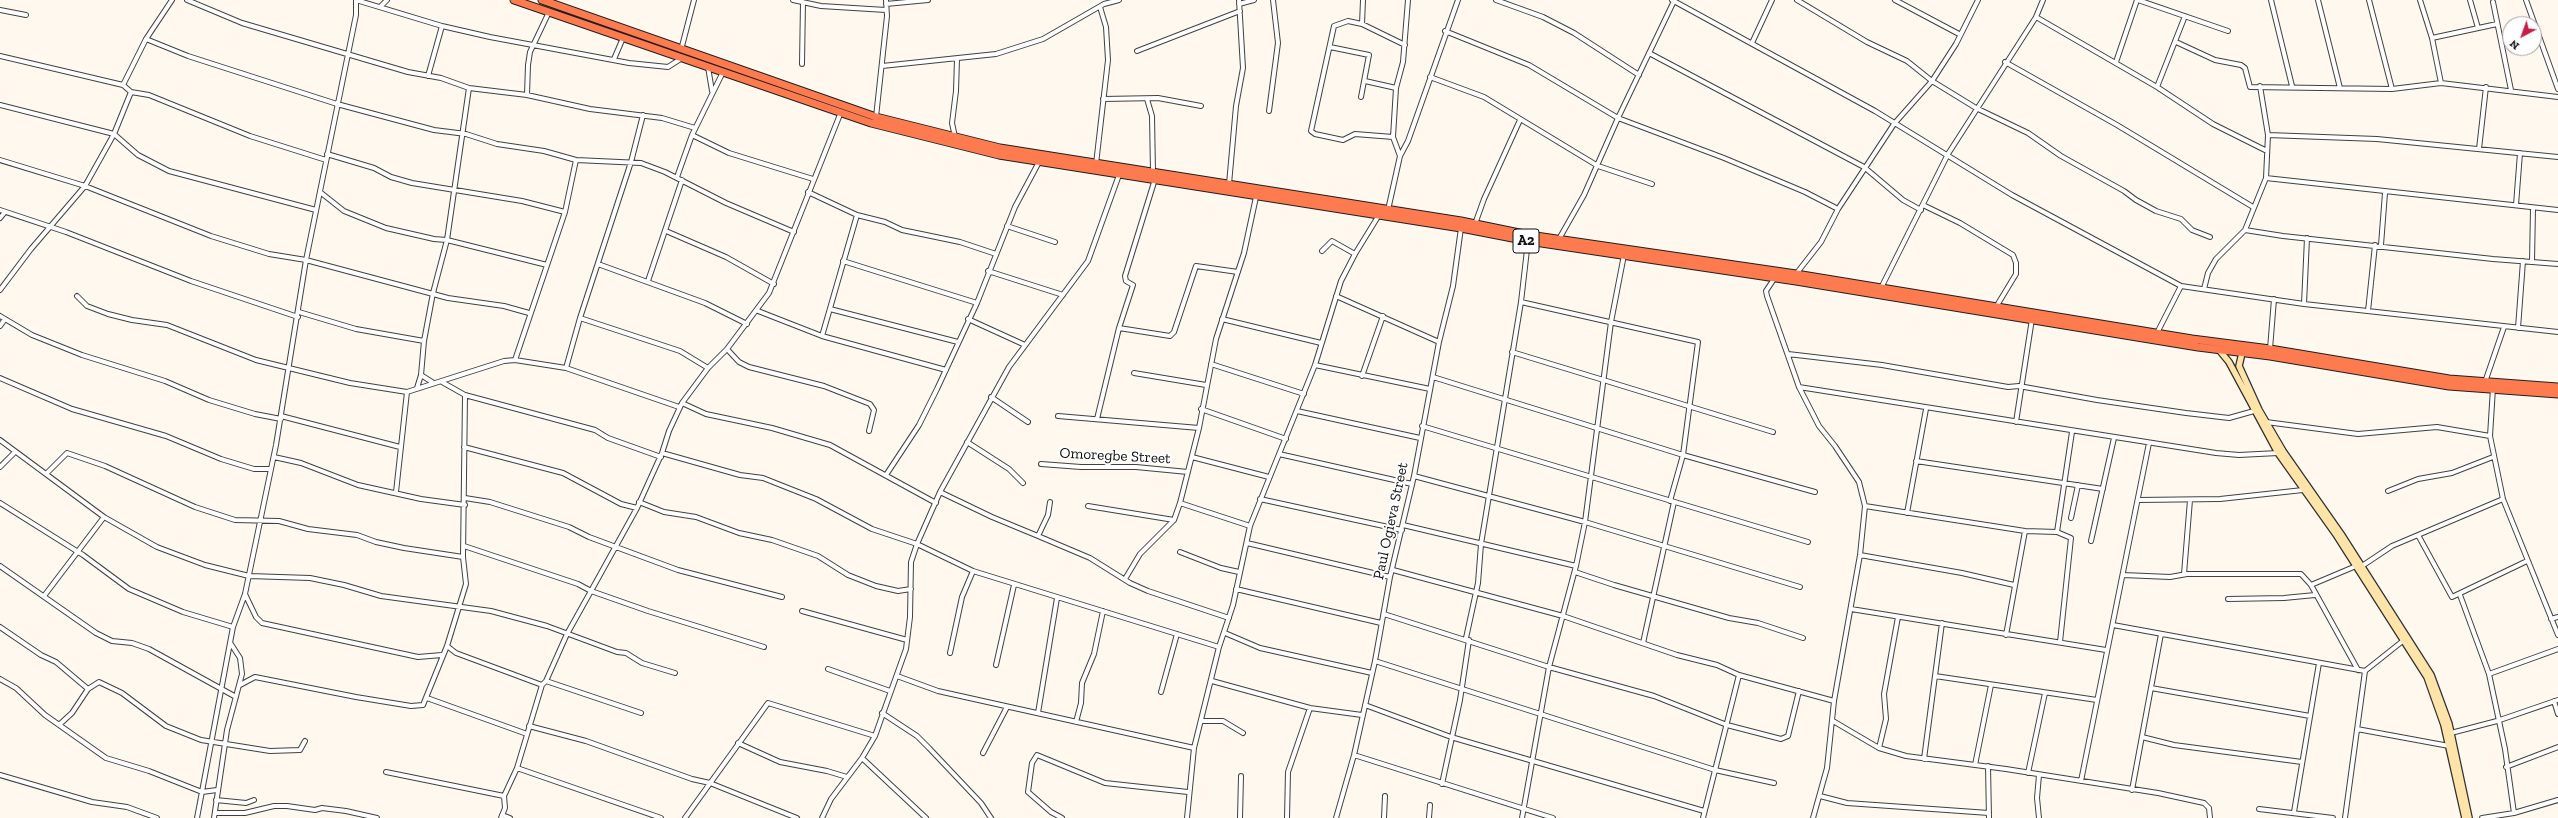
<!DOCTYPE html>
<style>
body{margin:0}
#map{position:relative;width:2558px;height:818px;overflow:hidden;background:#fff8ef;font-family:"Zilla Slab",serif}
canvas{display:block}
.north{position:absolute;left:2502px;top:16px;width:40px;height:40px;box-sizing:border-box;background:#fff;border:1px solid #9f9f9f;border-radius:50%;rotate:221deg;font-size:11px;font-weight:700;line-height:16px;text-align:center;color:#0e0e0e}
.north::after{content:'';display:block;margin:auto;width:14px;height:18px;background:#c71d48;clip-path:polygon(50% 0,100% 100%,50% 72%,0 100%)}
</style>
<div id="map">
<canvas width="2558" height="818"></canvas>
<div class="north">N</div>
</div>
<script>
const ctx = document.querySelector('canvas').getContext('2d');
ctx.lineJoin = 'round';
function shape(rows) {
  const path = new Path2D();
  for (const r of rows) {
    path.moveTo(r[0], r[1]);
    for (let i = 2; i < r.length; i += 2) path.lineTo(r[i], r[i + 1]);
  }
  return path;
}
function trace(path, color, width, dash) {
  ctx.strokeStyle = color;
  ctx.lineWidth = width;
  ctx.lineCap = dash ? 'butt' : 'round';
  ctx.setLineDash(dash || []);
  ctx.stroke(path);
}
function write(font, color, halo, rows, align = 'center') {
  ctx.font = font + ' "Zilla Slab",serif';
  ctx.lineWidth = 4;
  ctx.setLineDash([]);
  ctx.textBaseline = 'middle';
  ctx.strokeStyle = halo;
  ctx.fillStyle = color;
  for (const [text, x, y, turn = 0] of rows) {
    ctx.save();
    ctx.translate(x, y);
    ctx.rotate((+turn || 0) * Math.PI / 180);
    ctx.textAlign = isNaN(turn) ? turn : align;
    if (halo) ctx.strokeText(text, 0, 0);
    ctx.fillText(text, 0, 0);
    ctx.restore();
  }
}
const street = shape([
 [187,0,242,23,408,72,441,78,469,88,527,95,590,109,662,118,695,128],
 [356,0,442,26,490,37,629,63,668,67,682,58],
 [793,0,821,6,886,10],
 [1496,0,1543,17,1574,33,1639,75],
 [1672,0,1875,111,2012,195,2181,286,2304,304,2558,332],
 [1797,0,1867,42,1907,61,1932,81,1976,108,2028,133,2061,156,2124,191,2136,200,2156,211,2181,219,2192,230,2210,237],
 [1895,0,1959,34],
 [2138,0,2228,31],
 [2271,0,2292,86],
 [2318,0,2340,88],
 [2369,0,2392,89],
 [2420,0,2432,38,2441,83],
 [2470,0,2478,28],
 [2526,0,2558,89],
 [2493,2,2511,90],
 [886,4,928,0],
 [1239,4,1254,0],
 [380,7,387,0],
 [0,10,26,15],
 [2036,17,2157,87,2213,124,2267,151],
 [1362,24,1363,0],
 [1445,31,1529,65,1618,118,1724,158,1805,192,1838,209],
 [2432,38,2497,24],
 [146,39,188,56,337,104,434,130,466,134,497,144,544,151,576,160,641,163,665,172,726,203,794,232],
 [2176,42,2215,60,2241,65,2245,68,2250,87,2392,89,2441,83,2558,97],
 [1752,43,1772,0],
 [1330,47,1369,55,1361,97],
 [681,50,694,0],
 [1137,51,1240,11],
 [1649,53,1864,167,1903,200,1921,210],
 [0,56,123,85,131,92,149,95,250,136,326,160],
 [614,59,623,38],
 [2005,62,2117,125,2253,207],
 [2116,62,2137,0],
 [802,64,803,2],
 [882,66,996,54,1043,39,1104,4,1119,0],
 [708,67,712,91],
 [428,76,442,26],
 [1430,77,1484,97,1598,166,1652,184],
 [1365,81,1396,88],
 [123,85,146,39,172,0],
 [2157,87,2185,16],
 [527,95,528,65,530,52,549,12],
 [1103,99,1158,98,1201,106],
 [1147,99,1152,116,1153,172],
 [0,105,114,134,138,155,169,171,316,210],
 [1269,111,1278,43,1273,0],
 [876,117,887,16,886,0],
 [692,135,729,153,813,179],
 [2268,135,2377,139,2558,157],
 [955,137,952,123,956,91,957,59],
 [1393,137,1355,134,1343,140,1315,134,1311,131,1334,26,1348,21,1362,24,1405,45],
 [2479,149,2486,87],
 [327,154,374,168,391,177,412,183,522,201,565,212],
 [1400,156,1393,137,1396,88,1403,62,1408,0],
 [0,160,85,186,211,236,269,254,306,260,448,298,504,306,529,313],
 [1096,164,1108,60,1106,27,1100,7],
 [677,177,692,135,723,72],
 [2266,178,2558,210],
 [1229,184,1236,106,1243,68,1239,0],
 [320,192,344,211,386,228,434,239,447,240,547,265],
 [808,192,857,215,885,222,902,230,960,242,996,254],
 [1923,205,1960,223,2013,255,2016,263,2016,274,1996,307],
 [2516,205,2520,153],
 [0,210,66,232,191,281,298,317],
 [1388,210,1400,156,1408,141,1458,0],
 [0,218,5,212],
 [1475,224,1484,199,1520,120],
 [1007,226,1055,242],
 [2245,230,2283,236,2493,259,2558,264],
 [666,231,726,257,774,284],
 [1559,239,1584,195,1618,118,1674,1],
 [2381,245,2385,193],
 [1322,251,1332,241,1355,254],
 [843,261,977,303],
 [2532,262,2533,208],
 [598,264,705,303,747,324],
 [988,271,1063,295],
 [1796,274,1821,242,1838,209,1894,124,1932,81,1956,44,1978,0],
 [1774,279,1766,291,1767,296,1799,387,1819,426,1835,446,1859,482,1865,506,1860,555,1834,701,1827,768,1813,818],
 [648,281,682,180],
 [1881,288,1948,154,2036,17,2043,0],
 [2204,289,2208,273,2216,259,2245,230,2266,178,2268,135,2260,86],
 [0,290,31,249,85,186,114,134,131,92],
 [77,296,87,306,108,314,132,320,167,325,256,360,350,383,407,392,504,361,515,360,566,368,679,407],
 [1336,296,1439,342],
 [1521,302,1698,342,1683,455,1670,501],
 [2304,304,2307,238],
 [830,309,958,342],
 [758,311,822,336,946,370],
 [2368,311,2375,245],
 [299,312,356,329,424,341],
 [0,316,32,335,82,355,165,381,209,400,255,414,281,419],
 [580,318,680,351,708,368],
 [968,319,1025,345],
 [1222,319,1321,343],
 [0,326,5,319],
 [1119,328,1170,336,1174,332,1196,266,1238,272],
 [2518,328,2523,261],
 [2157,333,2181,286],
 [822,336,857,215],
 [727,349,739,362,749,367,824,386,870,404,874,410,869,431],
 [2270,349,2274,299],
 [1512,352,1773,432],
 [1788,354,1882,365,2008,387,2019,386,2097,400,2186,413,2229,418,2254,411],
 [515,360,565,212,576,160],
 [1211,364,1304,394],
 [1315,365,1430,389],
 [566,368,580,318,631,162,643,115],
 [1134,373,1206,385],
 [421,375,432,382],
 [1362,376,1383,316],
 [1433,377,1683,455,1815,492],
 [0,378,72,409,166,436,221,459,254,469,271,469],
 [442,382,465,395,595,430,608,438,661,457],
 [2485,382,2504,327],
 [1799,387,2216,453,2239,455,2278,453],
 [417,388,421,375,424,341,433,293,447,240,469,88],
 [2493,388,2490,436,2503,499,2558,635],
 [991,397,1028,422],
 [682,403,706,414,772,428,830,445,936,503],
 [1201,409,1286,439],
 [1297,411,1420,438],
 [281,416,400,447],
 [1058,416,1199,428],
 [1097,419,1119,328,1133,285,1126,281,1125,276,1155,179],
 [2016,422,2032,319],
 [2266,422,2358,434,2437,427,2490,436],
 [1422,426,1808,542],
 [0,440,104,517,157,547,205,565,249,576,310,578,344,585,381,596,491,611,547,626,617,652,626,653,642,663,675,673],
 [967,442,1009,469,1023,483],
 [464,447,563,473,621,504,637,508],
 [662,453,740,475,763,478,816,499,872,529,917,544,973,571,1219,647],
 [1279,454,1412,484],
 [274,457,301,463,358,485,421,499,465,505],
 [1192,457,1269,477],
 [1916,461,2103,489],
 [1041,464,1081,467,1136,467,1188,472],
 [0,467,15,452],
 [46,474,67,453,105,466,195,507,235,520,279,521,308,529,357,535,376,542,404,548,463,557],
 [886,475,919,425,937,389,977,303,1015,207,1039,162],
 [1414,476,1585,522,1800,587],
 [2388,491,2418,479,2452,473,2493,457],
 [396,492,407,392],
 [940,492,992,517,1038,536],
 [465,498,490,502,569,527,589,537,678,570,782,597],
 [1260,499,1402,530],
 [2138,500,2220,499,2303,490],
 [639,502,664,512,696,517,739,533,772,540,818,556,848,575,876,586,898,591,911,589],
 [1050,502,1048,515,1038,536,1090,558,1130,583,1148,591,1229,618],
 [0,503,83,555,129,589,183,612,233,627],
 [1180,503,1250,526],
 [1088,506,1174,520],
 [1865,506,2025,531],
 [1907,513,1926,409],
 [2071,518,2078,485],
 [1403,525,1576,566],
 [2057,532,2071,538,2060,642],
 [2418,535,2452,597,2527,561],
 [2091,541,2114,438],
 [1247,543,1390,577],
 [464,546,578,584,591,591,637,508,662,453,669,431,682,403,708,368,727,349,769,293,841,112],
 [1180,552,1221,568,1239,572],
 [1860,555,1962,573,2014,585],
 [0,566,96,633,112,641,132,643,149,649,236,697],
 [2362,566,2392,546,2503,499],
 [1393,570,1563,616,1677,655,1717,665,1739,675,1834,701],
 [1575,572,1614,585,1729,618,1758,623,1803,638],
 [2184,574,2190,500],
 [2123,575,2170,577,2187,574,2301,574,2311,585,2358,670],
 [1125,579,1140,554,1174,520,1180,503,1199,428,1216,339,1244,253,1256,197],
 [2311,585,2356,566],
 [1236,589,1381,623],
 [245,594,256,617,262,623,418,657,442,655],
 [2460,595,2489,674,2505,749,2514,813],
 [44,596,104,517],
 [2228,599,2284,598,2315,595],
 [1851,609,2106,650],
 [802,611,907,640],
 [1384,614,1549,667,1654,696,1727,725,1781,739,1788,736,1799,691],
 [2551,619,2558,617],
 [2113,625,2365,671,2404,640],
 [0,627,41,655,56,662,88,689],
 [1225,633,1260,648,1372,673],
 [2006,635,2025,531,2057,532,2072,432],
 [1466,638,1478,583,1481,544,1521,302,1528,241],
 [1643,643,1674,502],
 [447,646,456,653,542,685],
 [950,653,962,597,973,571],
 [1375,661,1715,770,1774,783],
 [996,665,1014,585],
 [828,669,890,691],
 [2489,674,2558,649],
 [897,676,938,691,1194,748],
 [1935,676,2097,700],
 [0,679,16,688,45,715,106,758,149,771,202,792,217,790],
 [546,681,641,713],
 [1212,681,1310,708,1362,715],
 [240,685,255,677,356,697,411,706,423,705,447,646,466,584,463,557,465,395],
 [2151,688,2310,716],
 [1161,692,1177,634],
 [427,698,527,734],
 [2554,701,2558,714],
 [1365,705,1451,737,1704,811],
 [882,713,917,736,929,748,981,803,991,818],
 [1038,713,1057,598],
 [1201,721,1223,721,1243,733],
 [1833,721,1879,748,1906,756,2006,769,2158,793,2204,803,2209,808,2210,818],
 [1076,722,1081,703,1082,683,1094,654,1103,611],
 [60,724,72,713,88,689,99,682,122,693,166,726,201,740,270,751,300,750,305,741],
 [529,726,586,741,692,779,710,783,797,818],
 [2357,729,2449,746],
 [2451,733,2497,721,2558,700],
 [2142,737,2174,745,2302,762],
 [738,743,780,762,827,771,847,777],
 [1879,748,1886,719,1884,694,1898,617],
 [983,753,1007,707],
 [1354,755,1553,818],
 [862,758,926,818],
 [1924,759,1942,623],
 [1975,765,1991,685],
 [1988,766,1989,818],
 [2506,767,2558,747],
 [517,768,661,818],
 [386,772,504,796],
 [2028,773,2045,693],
 [0,775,92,802,127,807,157,818],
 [2039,775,2037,798,2039,818],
 [2081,781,2149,443],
 [1442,784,1460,700,1469,640],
 [2132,790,2161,634],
 [1820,796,1847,803,1989,813],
 [216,800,246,803,254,800],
 [2259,809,2333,818],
 [2294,812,2319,663],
 [215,813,245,813,274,806,287,806,315,810,322,808,346,811,377,818],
 [502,815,510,818],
 [197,818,233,627,245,594,276,445,306,260,356,15,356,0],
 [214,818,227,730,242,674,240,658,231,644],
 [501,818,505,808,504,796,517,768,542,685,546,681,567,634,591,591,648,611,764,647],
 [685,818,768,703,875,736,906,649,910,617,911,562,917,544,940,492,1009,367,1088,261,1119,175],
 [822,818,831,799,862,758,875,736],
 [1062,818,1051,812,1028,792,1032,763,1037,755,1105,783,1188,792],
 [1187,818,1194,748,1219,647,1233,605,1250,526,1315,365,1341,281,1355,254,1379,215],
 [1240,818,1241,776],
 [1287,818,1288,772,1310,708],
 [1336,818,1354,755,1375,661,1390,577,1414,476,1439,342,1453,286,1461,228],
 [1384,818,1385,796],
 [1429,818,1430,805],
 [1522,818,1549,667,1576,566,1585,522,1611,322,1624,255],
 [1703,818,1739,675],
 [2345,818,2365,671],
 [2482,818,2514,813,2558,800]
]);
const secondary = shape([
 [2220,351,2229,362,2278,453,2337,536,2427,677,2444,725,2465,818],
 [2242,353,2239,366,2259,410,2283,451,2341,534,2431,675,2449,724,2469,818]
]);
const highway = shape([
 [514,0,871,123,999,155,1461,228,1528,241,1796,281,2198,347,2270,356,2449,386,2558,394],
 [542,0,876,117,1000,148,1461,221,1529,235,1796,274,2192,339,2270,349,2449,379,2558,387]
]);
trace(street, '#414141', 6);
trace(secondary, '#303030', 8);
trace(highway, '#1f1f1f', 9);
trace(street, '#fff', 4);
trace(secondary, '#ffe4aa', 5.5);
trace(highway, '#fd7b4f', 7);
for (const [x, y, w] of [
 [1526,241,26]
]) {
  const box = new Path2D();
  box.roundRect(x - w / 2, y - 12, w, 24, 3);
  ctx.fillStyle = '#fff';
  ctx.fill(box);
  trace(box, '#0e0e0e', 1);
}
write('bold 14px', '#0e0e0e', null, [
 ["A2",1526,241]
]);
write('15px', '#0e0e0e', '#fff', [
 ["Omoregbe Street",1115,456,3],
 ["Paul Ogieva Street",1391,521,-78]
]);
</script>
